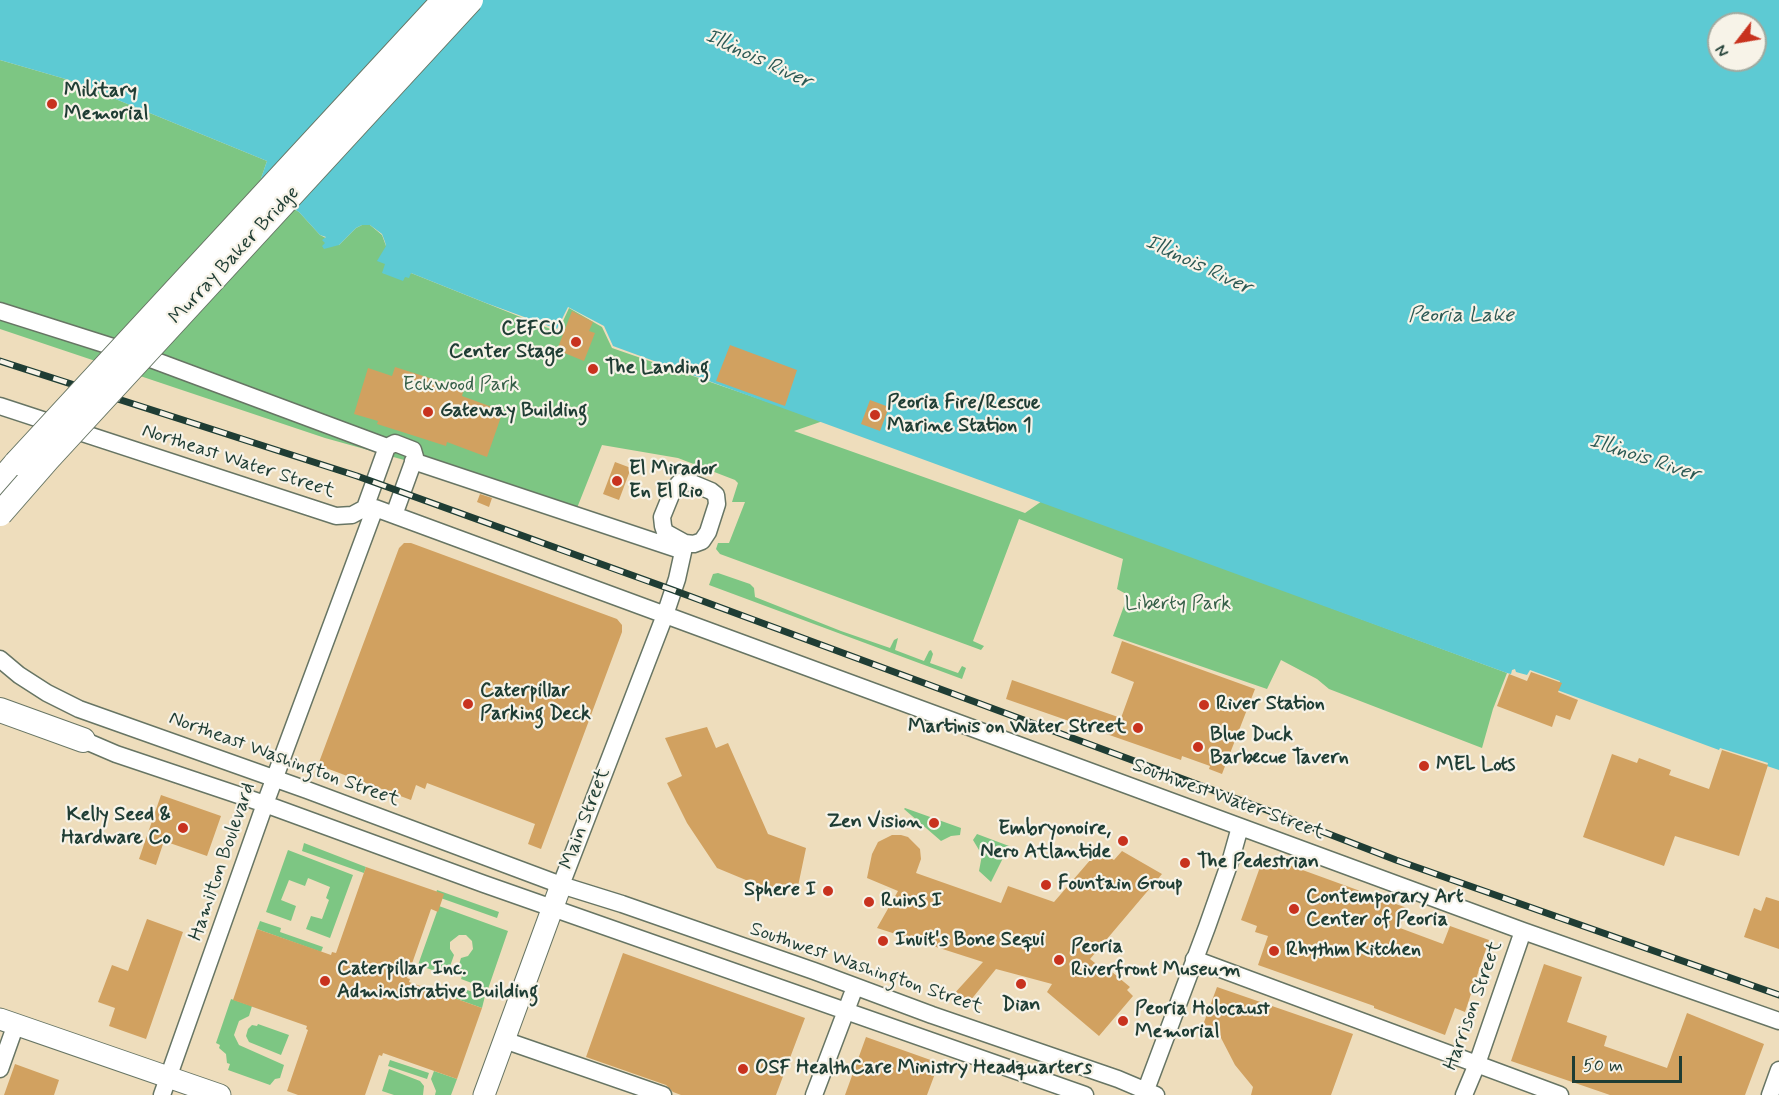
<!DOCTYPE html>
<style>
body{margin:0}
#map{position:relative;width:1779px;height:1095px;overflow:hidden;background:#eeddbc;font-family:Mynerve,sans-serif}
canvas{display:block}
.north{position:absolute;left:1707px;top:12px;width:60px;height:60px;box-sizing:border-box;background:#f7f3e8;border:2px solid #a1aaa0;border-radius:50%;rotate:239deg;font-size:16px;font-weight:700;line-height:24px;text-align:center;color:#1f3d34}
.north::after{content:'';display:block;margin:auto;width:21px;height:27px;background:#c8321e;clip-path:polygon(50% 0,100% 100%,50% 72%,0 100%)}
.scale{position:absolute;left:1572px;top:1056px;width:110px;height:27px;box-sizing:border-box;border:3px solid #1f3d34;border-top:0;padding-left:8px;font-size:18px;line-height:21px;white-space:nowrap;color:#1f3d34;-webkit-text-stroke:4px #f7f3e8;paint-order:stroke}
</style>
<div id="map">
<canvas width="1779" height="1095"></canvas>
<div class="north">N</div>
<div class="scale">50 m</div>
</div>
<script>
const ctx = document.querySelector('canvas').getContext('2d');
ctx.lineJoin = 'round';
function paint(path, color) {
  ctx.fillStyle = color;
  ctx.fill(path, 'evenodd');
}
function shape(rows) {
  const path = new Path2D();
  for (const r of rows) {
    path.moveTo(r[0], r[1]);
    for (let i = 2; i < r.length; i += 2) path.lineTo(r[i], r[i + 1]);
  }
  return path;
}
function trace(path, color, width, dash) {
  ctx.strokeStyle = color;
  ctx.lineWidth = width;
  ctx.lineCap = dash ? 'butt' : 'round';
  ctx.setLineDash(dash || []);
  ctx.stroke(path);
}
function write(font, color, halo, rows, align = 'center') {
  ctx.font = font + ' Mynerve,sans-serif';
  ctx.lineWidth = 4.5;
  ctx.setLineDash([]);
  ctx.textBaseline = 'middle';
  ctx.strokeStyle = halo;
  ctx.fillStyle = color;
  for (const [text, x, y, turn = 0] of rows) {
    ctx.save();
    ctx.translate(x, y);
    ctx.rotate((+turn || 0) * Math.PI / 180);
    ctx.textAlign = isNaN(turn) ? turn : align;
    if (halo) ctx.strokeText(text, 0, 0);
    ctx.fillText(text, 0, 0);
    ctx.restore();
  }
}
paint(shape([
 [0,60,69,80,267,161,258,187,299,212,320,235,339,245,356,228,362,225,370,225,382,235,386,246,386,264,383,273,405,276,411,273,558,332,569,308,602,327,612,348,823,421,794,431,1025,513,1042,501,1507,673,1493,709,1482,748,1329,689,1317,679,1281,660,1267,689,1113,636,1128,595,1117,589,1123,559,1019,519,973,641,984,646,981,650,720,554,716,549,718,543,729,543,745,502,732,502,738,483,735,480,678,458,602,445,577,508,325,438,0,329],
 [718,573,750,584,754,588,755,597,841,631,890,648,894,640,898,638,895,650,924,661,929,651,931,650,933,654,930,663,958,673,962,666,966,668,962,679,709,585,713,574],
 [905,808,961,828,960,835,951,836,941,841,904,809],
 [977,834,1009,846,991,882,979,871,982,855,973,840],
 [304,843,366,867,364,873,302,851],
 [288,850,353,875,330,938,306,929,311,916,322,919,329,900,326,898,330,887,308,878,305,886,289,880,281,900,296,906,291,921,266,912],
 [437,890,499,912,497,918,435,896],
 [439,906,508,931,488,989,461,979,462,976,456,974,461,958,468,956,473,949,472,941,466,935,459,935,450,942,450,949,454,955,448,972,442,970,441,973,418,965],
 [260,921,281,928,280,932,323,947,321,952,257,929],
 [458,987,485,996,482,1008,454,998],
 [231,999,252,1006,249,1016,239,1021,234,1035,239,1045,284,1065,280,1078,275,1079,270,1085,228,1070,230,1064,227,1063,226,1054,219,1048,220,1045,216,1043],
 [258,1024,289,1035,281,1055,249,1042,246,1036,248,1029,252,1025,257,1026],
 [390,1060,429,1073,427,1079,388,1066],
 [389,1069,420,1081,424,1086,423,1095,394,1095,382,1091],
 [434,1071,457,1079,451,1095,435,1095,436,1091,431,1079]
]), '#7dc683');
paint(shape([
 [0,0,1779,0,1779,770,1767,766,1768,763,1720,748,1719,750,1557,690,1560,681,1530,670,1527,675,1516,672,1515,669,1512,670,1511,674,1507,673,613,346,604,326,568,307,557,329,486,303,411,273,409,278,405,277,403,281,382,273,385,264,377,261,386,246,385,242,382,234,370,225,362,225,356,228,339,245,324,249,322,246,325,243,322,240,326,237,320,235,299,212,258,187,267,161,69,80,0,60],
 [1719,24,1755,24,1755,60,1719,60]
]), '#5dcad3');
paint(shape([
 [572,311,593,322,589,331,595,333,584,361,557,350],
 [730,345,797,370,785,406,716,381],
 [395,367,464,389,462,396,503,411,487,457,447,442,446,446,418,437,377,424,378,421,354,414,368,368,392,376],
 [870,400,889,407,880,431,861,424],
 [615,462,631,468,619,500,603,494],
 [480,494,492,498,489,507,477,502],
 [404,543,411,543,617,619,622,625,622,632,541,849,528,844,535,824,427,783,425,789,416,785,411,800,318,765,399,548],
 [1122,641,1255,689,1222,774,1209,769,1210,766,1182,756,1181,760,1006,699,1012,680,1121,718,1134,682,1111,673],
 [1531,672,1562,683,1558,692,1578,700,1570,720,1556,715,1552,727,1497,706,1509,674,1527,681],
 [707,727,716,748,728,743,768,834,806,848,797,891,776,883,770,890,717,868,687,823,667,783,682,776,665,738],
 [1722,750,1768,765,1739,856,1675,836,1664,866,1583,837,1612,754,1637,763,1639,758,1671,770,1669,775,1709,789],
 [161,795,221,816,207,856,164,841,156,865,139,859],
 [892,835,901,835,908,837,920,849,921,859,916,873,1001,903,1008,886,1054,902,1098,851,1114,860,1122,851,1162,874,1090,959,1110,975,1112,972,1130,987,1127,990,1133,996,1099,1036,1047,992,1052,984,996,969,970,1001,953,995,983,962,877,928,898,891,867,878,872,854,878,842],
 [1264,856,1407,908,1400,928,1443,944,1450,926,1489,940,1465,1012,1455,1008,1445,1035,1374,1008,1374,1006,1258,965,1268,936,1255,932,1257,926,1241,920],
 [366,867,444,894,438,912,431,909,407,978,410,979,409,982,482,1008,457,1079,383,1053,382,1056,379,1055,365,1095,298,1095,287,1091,308,1030,306,1029,307,1026,233,1000,257,929,331,955,332,952,336,953],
 [1766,897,1779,901,1779,949,1744,937,1754,908,1761,911],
 [147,919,183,932,146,1039,109,1026,115,1008,98,1002,112,965,128,971],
 [623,953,805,1018,776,1095,681,1095,673,1092,666,1085,586,1057],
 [1544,964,1582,977,1567,1022,1607,1036,1604,1046,1667,1068,1687,1013,1764,1044,1745,1095,1610,1095,1511,1061],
 [1217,987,1353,1034,1331,1095,1251,1095,1253,1087,1235,1065,1220,1036,1207,1031,1209,1027,1203,1025],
 [866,1037,939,1063,927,1095,845,1095],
 [15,1064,59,1080,54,1095,4,1095]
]), '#d1a160');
const minor = shape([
 [0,311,148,358,387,447],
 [0,406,336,516,352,515,365,508,375,508,1523,931,1779,1021],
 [413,461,683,551],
 [687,481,711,491,716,495,717,504,708,532,702,541,694,544,685,543,665,532,663,526,662,517,673,490,680,482,687,481],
 [365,508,387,447,395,443,413,450,415,457,394,515],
 [0,659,19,675,47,693,79,709,307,790,561,885,622,904,814,971,932,1015,1118,1079,1156,1095],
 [74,736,116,754,265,804,484,884,1085,1095],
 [561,885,665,615,677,579,685,543],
 [1194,959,1560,1095],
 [504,1040,663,1095],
 [0,1069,16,1024],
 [162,1095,265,804,375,508],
 [814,1095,855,987],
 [1144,1095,1207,927,1231,859,1240,827],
 [1464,1095,1477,1064,1523,931],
 [1770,1095,1779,1070]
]);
const major = shape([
 [0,1019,220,1095],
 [484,1095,561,885]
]);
const highway = shape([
 [0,482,16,463],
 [0,710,83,740]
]);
trace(minor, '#677564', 19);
trace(major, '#677564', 23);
trace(highway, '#677564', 26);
trace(minor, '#fff', 16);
trace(major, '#fff', 21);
trace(highway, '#fff', 24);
const rail = shape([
 [0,361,357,476,673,590,1272,812,1396,860,1779,995]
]);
trace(rail, '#1f3d34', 7);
trace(rail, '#f7f3e8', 4.5, [14]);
const highwayBridge = shape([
 [16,463,444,0],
 [0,514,48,459,471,0]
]);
trace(highwayBridge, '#677564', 26, []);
trace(highwayBridge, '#fff', 24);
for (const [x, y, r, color] of [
 [52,104,6,"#c8321e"],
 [576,342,6,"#c8321e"],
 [593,369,6,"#c8321e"],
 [428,412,6,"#c8321e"],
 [875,415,6,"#c8321e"],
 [617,481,6,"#c8321e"],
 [468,704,6,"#c8321e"],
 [1204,705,6,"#c8321e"],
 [1138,728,6,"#c8321e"],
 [1198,747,6,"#c8321e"],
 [1424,766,6,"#c8321e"],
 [934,823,6,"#c8321e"],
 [183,828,6,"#c8321e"],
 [1123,841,6,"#c8321e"],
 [1185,863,6,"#c8321e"],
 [1046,885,6,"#c8321e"],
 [828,891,6,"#c8321e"],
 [869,902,6,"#c8321e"],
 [1294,909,6,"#c8321e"],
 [883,941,6,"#c8321e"],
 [1274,951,6,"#c8321e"],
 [1059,960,6,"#c8321e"],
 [325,981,6,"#c8321e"],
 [1021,984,6,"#c8321e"],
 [1123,1021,6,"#c8321e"],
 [743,1069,6,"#c8321e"]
]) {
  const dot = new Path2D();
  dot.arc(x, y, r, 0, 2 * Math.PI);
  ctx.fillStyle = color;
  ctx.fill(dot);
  trace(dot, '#f7f3e8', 2);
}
write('bold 20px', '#1f3d34', '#f7f3e8', [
 ["Military",64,92],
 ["Memorial",64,115],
 ["CEFCU",564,330,"right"],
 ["Center Stage",564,353,"right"],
 ["The Landing",605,369],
 ["Peoria Fire/Rescue",887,404],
 ["Marine Station 1",887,427],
 ["Gateway Building",440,412],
 ["El Mirador",629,470],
 ["En El Rio",629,493],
 ["Caterpillar",480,692],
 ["Parking Deck",480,715],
 ["River Station",1216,705],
 ["Martinis on Water Street",1126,728,"right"],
 ["Blue Duck",1210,736],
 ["Barbecue Tavern",1210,759],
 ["MEL Lots",1436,766],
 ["Kelly Seed &",171,816,"right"],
 ["Hardware Co",171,839,"right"],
 ["Zen Vision",922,823,"right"],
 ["Embryonoire,",1111,830,"right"],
 ["Nero Atlantide",1111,853,"right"],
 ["The Pedestrian",1197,863],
 ["Fountain Group",1058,885],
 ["Sphere I",816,891,"right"],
 ["Contemporary Art",1306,898],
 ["Center of Peoria",1306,921],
 ["Ruins I",881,902],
 ["Inuit's Bone Sequi",895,941],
 ["Peoria",1071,948],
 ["Riverfront Museum",1071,971],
 ["Rhythm Kitchen",1286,951],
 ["Caterpillar Inc.",337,970],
 ["Administrative Building",337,993],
 ["Dian",1021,1006,"center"],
 ["Peoria Holocaust",1135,1010],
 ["Memorial",1135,1033],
 ["OSF HealthCare Ministry Headquarters",755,1069]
], 'left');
write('20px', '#1f3d34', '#f7f3e8', [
 ["Murray Baker Bridge",235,256,-47],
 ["Northeast Water Street",238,462,18],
 ["Northeast Washington Street",284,760,20],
 ["Southwest Water Street",1228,800,20],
 ["Main Street",586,819,-69],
 ["Hamilton Boulevard",223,862,-71],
 ["Southwest Washington Street",866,969,19],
 ["Harrison Street",1474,1006,-70]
]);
write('20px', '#365f48', '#f7f3e8', [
 ["Eckwood Park",461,386],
 ["Liberty Park",1178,605]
]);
write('italic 21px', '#2b5954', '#f7f3e8', [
 ["Illinois River",758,60,25],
 ["Illinois River",1198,266,25],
 ["Peoria Lake",1461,317],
 ["Illinois River",1644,459,18]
]);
</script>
